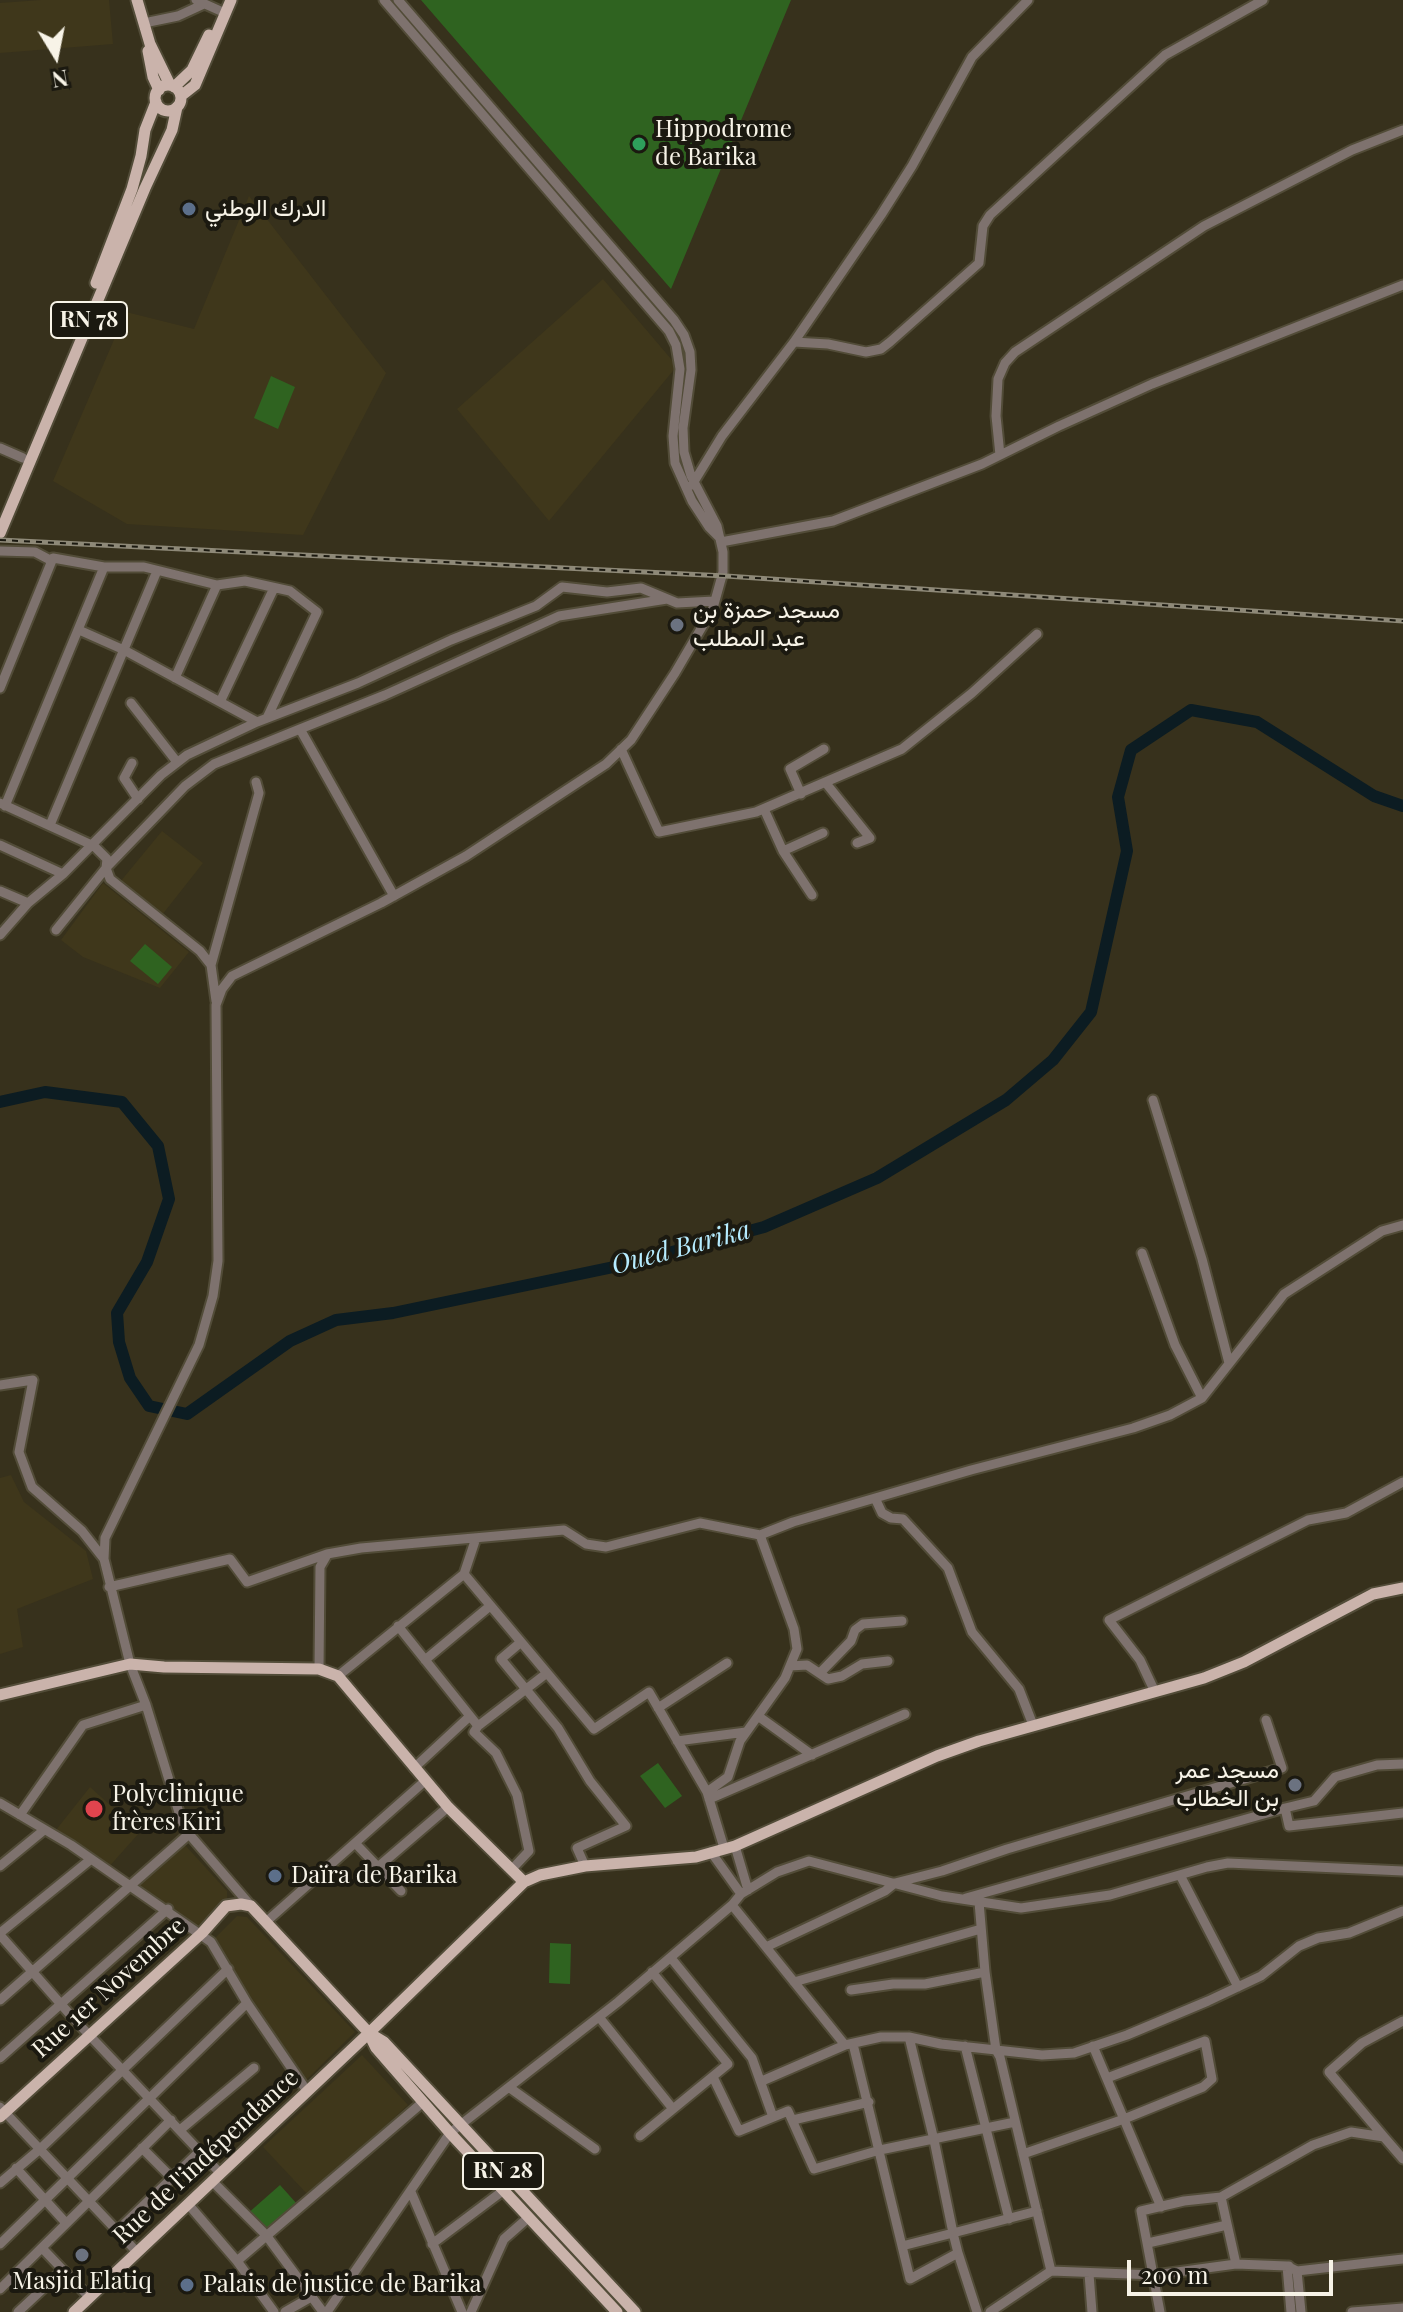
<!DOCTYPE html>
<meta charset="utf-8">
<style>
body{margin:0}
#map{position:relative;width:1403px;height:2312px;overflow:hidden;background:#37311c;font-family:"Playfair Display",serif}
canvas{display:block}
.north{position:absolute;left:16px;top:16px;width:80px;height:80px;-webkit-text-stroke:6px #1b1910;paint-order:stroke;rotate:170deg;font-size:22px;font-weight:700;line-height:32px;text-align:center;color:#f7f3e7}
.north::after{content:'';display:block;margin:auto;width:28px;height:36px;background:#f7f3e7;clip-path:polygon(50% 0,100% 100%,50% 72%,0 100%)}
.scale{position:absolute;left:1127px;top:2260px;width:206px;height:36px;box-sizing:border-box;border:4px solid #f7f3e7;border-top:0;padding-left:10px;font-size:24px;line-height:28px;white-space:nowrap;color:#f7f3e7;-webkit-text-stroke:6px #1b1910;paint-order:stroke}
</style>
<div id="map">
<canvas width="1403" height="2312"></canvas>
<div class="north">N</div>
<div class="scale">200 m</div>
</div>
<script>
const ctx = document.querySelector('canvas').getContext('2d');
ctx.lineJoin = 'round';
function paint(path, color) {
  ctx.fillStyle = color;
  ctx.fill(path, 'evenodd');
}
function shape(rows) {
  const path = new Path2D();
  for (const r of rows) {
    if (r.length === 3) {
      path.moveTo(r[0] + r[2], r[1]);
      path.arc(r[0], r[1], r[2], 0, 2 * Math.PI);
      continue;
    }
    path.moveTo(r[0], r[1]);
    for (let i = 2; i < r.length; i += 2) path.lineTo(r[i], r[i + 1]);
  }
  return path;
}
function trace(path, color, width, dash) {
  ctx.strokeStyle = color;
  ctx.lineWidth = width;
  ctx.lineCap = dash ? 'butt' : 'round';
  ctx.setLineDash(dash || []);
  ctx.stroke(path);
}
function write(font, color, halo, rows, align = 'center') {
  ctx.font = font + ' "Playfair Display",Vazirmatn,serif';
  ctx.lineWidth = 8;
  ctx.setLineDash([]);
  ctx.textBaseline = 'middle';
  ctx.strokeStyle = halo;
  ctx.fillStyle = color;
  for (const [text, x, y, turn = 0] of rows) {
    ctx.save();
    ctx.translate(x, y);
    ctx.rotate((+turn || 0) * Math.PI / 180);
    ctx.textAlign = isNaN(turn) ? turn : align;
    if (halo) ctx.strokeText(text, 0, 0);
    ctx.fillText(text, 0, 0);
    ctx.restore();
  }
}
paint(shape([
 [41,0,109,0,113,44,0,53,0,3],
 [249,196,386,373,303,535,127,524,53,481,126,312,194,329],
 [603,279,677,366,549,521,457,409],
 [162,831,203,863,162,915,120,882],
 [103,883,189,952,160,988,83,957,61,940],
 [11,1475,24,1502,86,1551,93,1579,17,1609,23,1647,0,1654,0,1478],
 [90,1787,140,1832,107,1869,52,1835],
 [184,1844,227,1891,227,1901,199,1929,135,1885],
 [237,1916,247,1917,355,2032,306,2080,213,1940],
 [362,2055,408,2105,309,2196,263,2147]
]), '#3f371b');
paint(shape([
 [421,0,791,0,671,289],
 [271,376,295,387,278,429,254,418],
 [145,944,172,967,158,984,130,961],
 [658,1763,682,1796,665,1808,640,1776],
 [550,1943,571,1944,570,1984,549,1983],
 [280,2185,297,2204,263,2234,246,2215]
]), '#2f6320');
trace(shape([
 [0,1102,45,1092,122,1102,158,1146,169,1199,147,1262,117,1313,119,1342,130,1378,149,1406,187,1414,290,1341,336,1320,393,1313,628,1264,764,1227,877,1178,1006,1100,1053,1060,1091,1012,1127,851,1118,797,1131,750,1191,710,1257,722,1374,796,1403,806]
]), '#0c1c22', 12);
const minor = shape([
 [196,0,225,13],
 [384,0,669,331,676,345,680,369,673,436,675,463,692,501,709,527,720,538],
 [144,23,178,16,204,4],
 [794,342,828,344,866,352,881,349,890,342,979,263,983,226,990,215,1014,193,1165,55,1263,0],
 [0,448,23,458],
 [1000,455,996,416,998,379,1005,363,1015,352,1204,226,1352,150,1403,130],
 [692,485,722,436,794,342,881,215,912,166,972,57,1028,0],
 [721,542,833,521,982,464,1059,426,1152,384,1403,285],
 [0,551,35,552,52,561],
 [79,630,124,650,257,722],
 [175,678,217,585],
 [0,688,53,558,104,567,144,567,217,585,245,581,290,591,317,612,267,718],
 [220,702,274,588],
 [131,703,177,762],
 [300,729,385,695,559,616,667,599],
 [621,749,659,832,756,812,902,749,972,693,1037,634],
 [132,763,124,778,138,799],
 [825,782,870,838,857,843],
 [801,794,790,769,824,749],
 [0,803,94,846,107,859,106,868,110,879,200,951,211,965,216,1001],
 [5,806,104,567],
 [764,809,783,851,812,895],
 [50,825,157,571],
 [0,845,63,874],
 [783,851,823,833],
 [0,891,28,903,63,874,161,775,187,755,257,722,358,683,451,640,536,606,562,587,607,592,641,588,677,603,714,601],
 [56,930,106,868,185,786,214,764,300,729,394,896],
 [0,935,28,903],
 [211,965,259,793,256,782],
 [1153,1100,1202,1259,1229,1363],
 [1142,1253,1175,1345,1202,1398],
 [0,1385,33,1380,19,1452,32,1487,82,1531,104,1559],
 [875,1498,882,1513,891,1518,903,1519,948,1568,972,1632,1019,1689,1033,1725],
 [760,1535,793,1522,971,1470,1133,1428,1170,1415,1202,1398,1284,1294,1382,1231,1403,1225],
 [464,1574,594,1729,649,1692,707,1792],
 [109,1587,230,1559,247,1582,327,1554,361,1548,564,1530,586,1544,606,1547,700,1523,760,1535,794,1629,797,1649,785,1678,740,1741,728,1777,707,1792,724,1848],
 [398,1626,470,1716,414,1768],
 [521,1642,501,1659,558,1728,590,1781,626,1826,577,1848,585,1866],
 [425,1660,490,1606],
 [790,1666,807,1665,828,1679,842,1676,862,1664,888,1661],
 [319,1669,320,1567,327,1555],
 [820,1673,851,1641,855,1630,863,1624,902,1621],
 [338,1676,464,1574,476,1538],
 [1155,1692,1140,1660,1109,1620,1308,1520,1346,1513,1403,1482],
 [658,1708,727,1663],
 [470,1716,478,1726,474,1732,496,1753,517,1795,529,1851,512,1869],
 [758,1716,812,1755],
 [478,1726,547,1673],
 [677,1741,746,1732],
 [709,1799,905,1714],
 [0,1803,71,1845,211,1942,247,2003,307,2091],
 [1285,1808,1314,1801,1335,1777,1377,1765,1403,1764],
 [20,1815,83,1725,146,1705],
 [355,1843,401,1891],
 [735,1846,748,1890],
 [711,1852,741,1894],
 [0,1866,44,1830],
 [378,1867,448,1807],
 [1180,1875,1238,1987],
 [966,1898,1285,1808,1289,1826,1403,1813],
 [732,1905,845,2045],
 [251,1906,189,1834,181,1819,146,1705,130,1664,104,1559,105,1538,199,1345,213,1296,218,1261,216,1005,222,989,232,976,381,903,466,856,606,764,631,740,675,673,713,608,723,572,723,552,717,526,691,476,684,452,683,428,691,370,690,352,684,335,674,320,398,0],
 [267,1921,426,1780],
 [0,1933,90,1860],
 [0,1935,74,2019,220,2173],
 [766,1947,885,1891,895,1883,942,1871,1007,1849,1282,1768,1266,1720],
 [671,1958,752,2058,773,2117],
 [985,1972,996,2050,1000,2057,1051,2271],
 [794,1982,981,1929],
 [851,1990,893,1984,925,1984,985,1972,979,1902],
 [0,2000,189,1834],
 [599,2017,673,2109],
 [909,2037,934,2140,953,2233,1037,2211],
 [853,2044,910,2279,958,2253,953,2233,902,2246],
 [965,2046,1009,2219],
 [1093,2046,1161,2207],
 [0,2058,168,1909],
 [713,2077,739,2131,788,2111,814,2169,880,2150,1015,2122],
 [762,2081,845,2045,881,2037,909,2037,941,2044,1042,2055,1074,2053,1127,2035,1208,2001,1261,1976,1299,1946,1318,1938,1349,1933,1403,1911],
 [510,2088,595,2149],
 [0,2107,137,2252],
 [793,2120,869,2102],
 [180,2130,254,2068],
 [640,2136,728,2064,652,1972],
 [1384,2137,1329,2072,1362,2043,1403,2021],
 [142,2148,172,2178],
 [1023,2154,1124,2119,1203,2087,1212,2079,1205,2041,1107,2078],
 [16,2168,66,2223],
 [212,2181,266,2235,323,2312],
 [0,2183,40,2149,228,1969],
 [411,2192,462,2312],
 [1221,2197,1236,2264],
 [188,2204,237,2261,274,2312],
 [117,2231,200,2151],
 [1148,2243,1227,2225],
 [0,2244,247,2003],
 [432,2244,504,2190],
 [958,2253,977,2312],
 [237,2261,423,2102],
 [1289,2266,1287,2266,1291,2312],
 [63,2270,89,2297],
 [1297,2271,1301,2312],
 [1089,2274,1092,2312],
 [0,2289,171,2120],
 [18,2312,63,2270,42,2248],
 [285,2312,311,2297],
 [327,2312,450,2133,618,2002,732,1905,741,1894,777,1872,809,1861,942,1896,1021,1908,1110,1895,1207,1867,1228,1863,1403,1871],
 [471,2312,504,2239,529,2217],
 [990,2312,1051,2271,1155,2275,1236,2264,1287,2266,1297,2271,1403,2259],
 [1160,2312,1141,2211,1184,2201,1221,2197,1313,2145,1351,2132,1384,2137,1403,2159],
 [1352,2312,1403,2308]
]);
const major = shape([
 [137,0,150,44,170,85],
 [148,51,153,77,159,90],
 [168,98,13],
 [174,87,192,70,209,35],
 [181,96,195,85,231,0],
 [96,283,132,189,141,156,145,130,156,102],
 [0,533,145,188,172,130,177,107],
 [0,1695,130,1664,164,1667,319,1669,338,1676,448,1807,524,1882],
 [369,2034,376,2048,450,2133,617,2312],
 [0,2117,202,1933,226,1906,241,1904,251,1906,369,2033,384,2042,635,2312],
 [74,2312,369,2033,524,1882,540,1875,585,1866,696,1857,735,1846,937,1756,979,1741,1204,1678,1244,1662,1373,1594,1403,1588]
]);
trace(minor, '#524c38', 13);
trace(major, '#524c38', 15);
trace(minor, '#7e726e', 9);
trace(major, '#cab3ab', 11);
const rail = shape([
 [0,540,726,576,1403,621]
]);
trace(rail, '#8e8978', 5);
trace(rail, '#1b1910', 2, [6]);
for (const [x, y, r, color] of [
 [639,144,8,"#2e9e5b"],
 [189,209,8,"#5c6f8a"],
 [677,625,8,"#6b7280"],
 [1295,1785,8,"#6b7280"],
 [94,1809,10,"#e0444e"],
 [275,1876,8,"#5c6f8a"],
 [82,2255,8,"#6b7280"],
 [187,2285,8,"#5c6f8a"]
]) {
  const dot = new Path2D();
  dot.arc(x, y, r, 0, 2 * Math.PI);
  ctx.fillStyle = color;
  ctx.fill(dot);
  trace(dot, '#1b1910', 3);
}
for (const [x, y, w] of [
 [89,320,76],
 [503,2171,80]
]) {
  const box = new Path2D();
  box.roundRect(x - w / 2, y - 18, w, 36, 6);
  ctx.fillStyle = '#1b1910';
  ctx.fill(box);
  trace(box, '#f7f3e7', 2);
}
write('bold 22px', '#f7f3e7', null, [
 ["RN 78",89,320],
 ["RN 28",503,2171]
]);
write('24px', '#f7f3e7', '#1b1910', [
 ["Hippodrome",655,130],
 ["de Barika",655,158],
 ["الدرك الوطني",205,209],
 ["مسجد حمزة بن",693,611],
 ["عبد المطلب",693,639],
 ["مسجد عمر",1279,1771,"right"],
 ["بن الخطاب",1279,1799,"right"],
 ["Polyclinique",112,1795],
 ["frères Kiri",112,1823],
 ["Daïra de Barika",291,1876],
 ["Masjid Elatiq",82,2282,"center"],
 ["Palais de justice de Barika",203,2285]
], 'left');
write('24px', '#f7f3e7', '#1b1910', [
 ["Rue 1er Novembre",109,1988,-42],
 ["Rue de l'indépendance",206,2157,-43]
]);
write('italic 26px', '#b6ecff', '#1b1910', [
 ["Oued Barika",681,1248,-15]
]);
</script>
